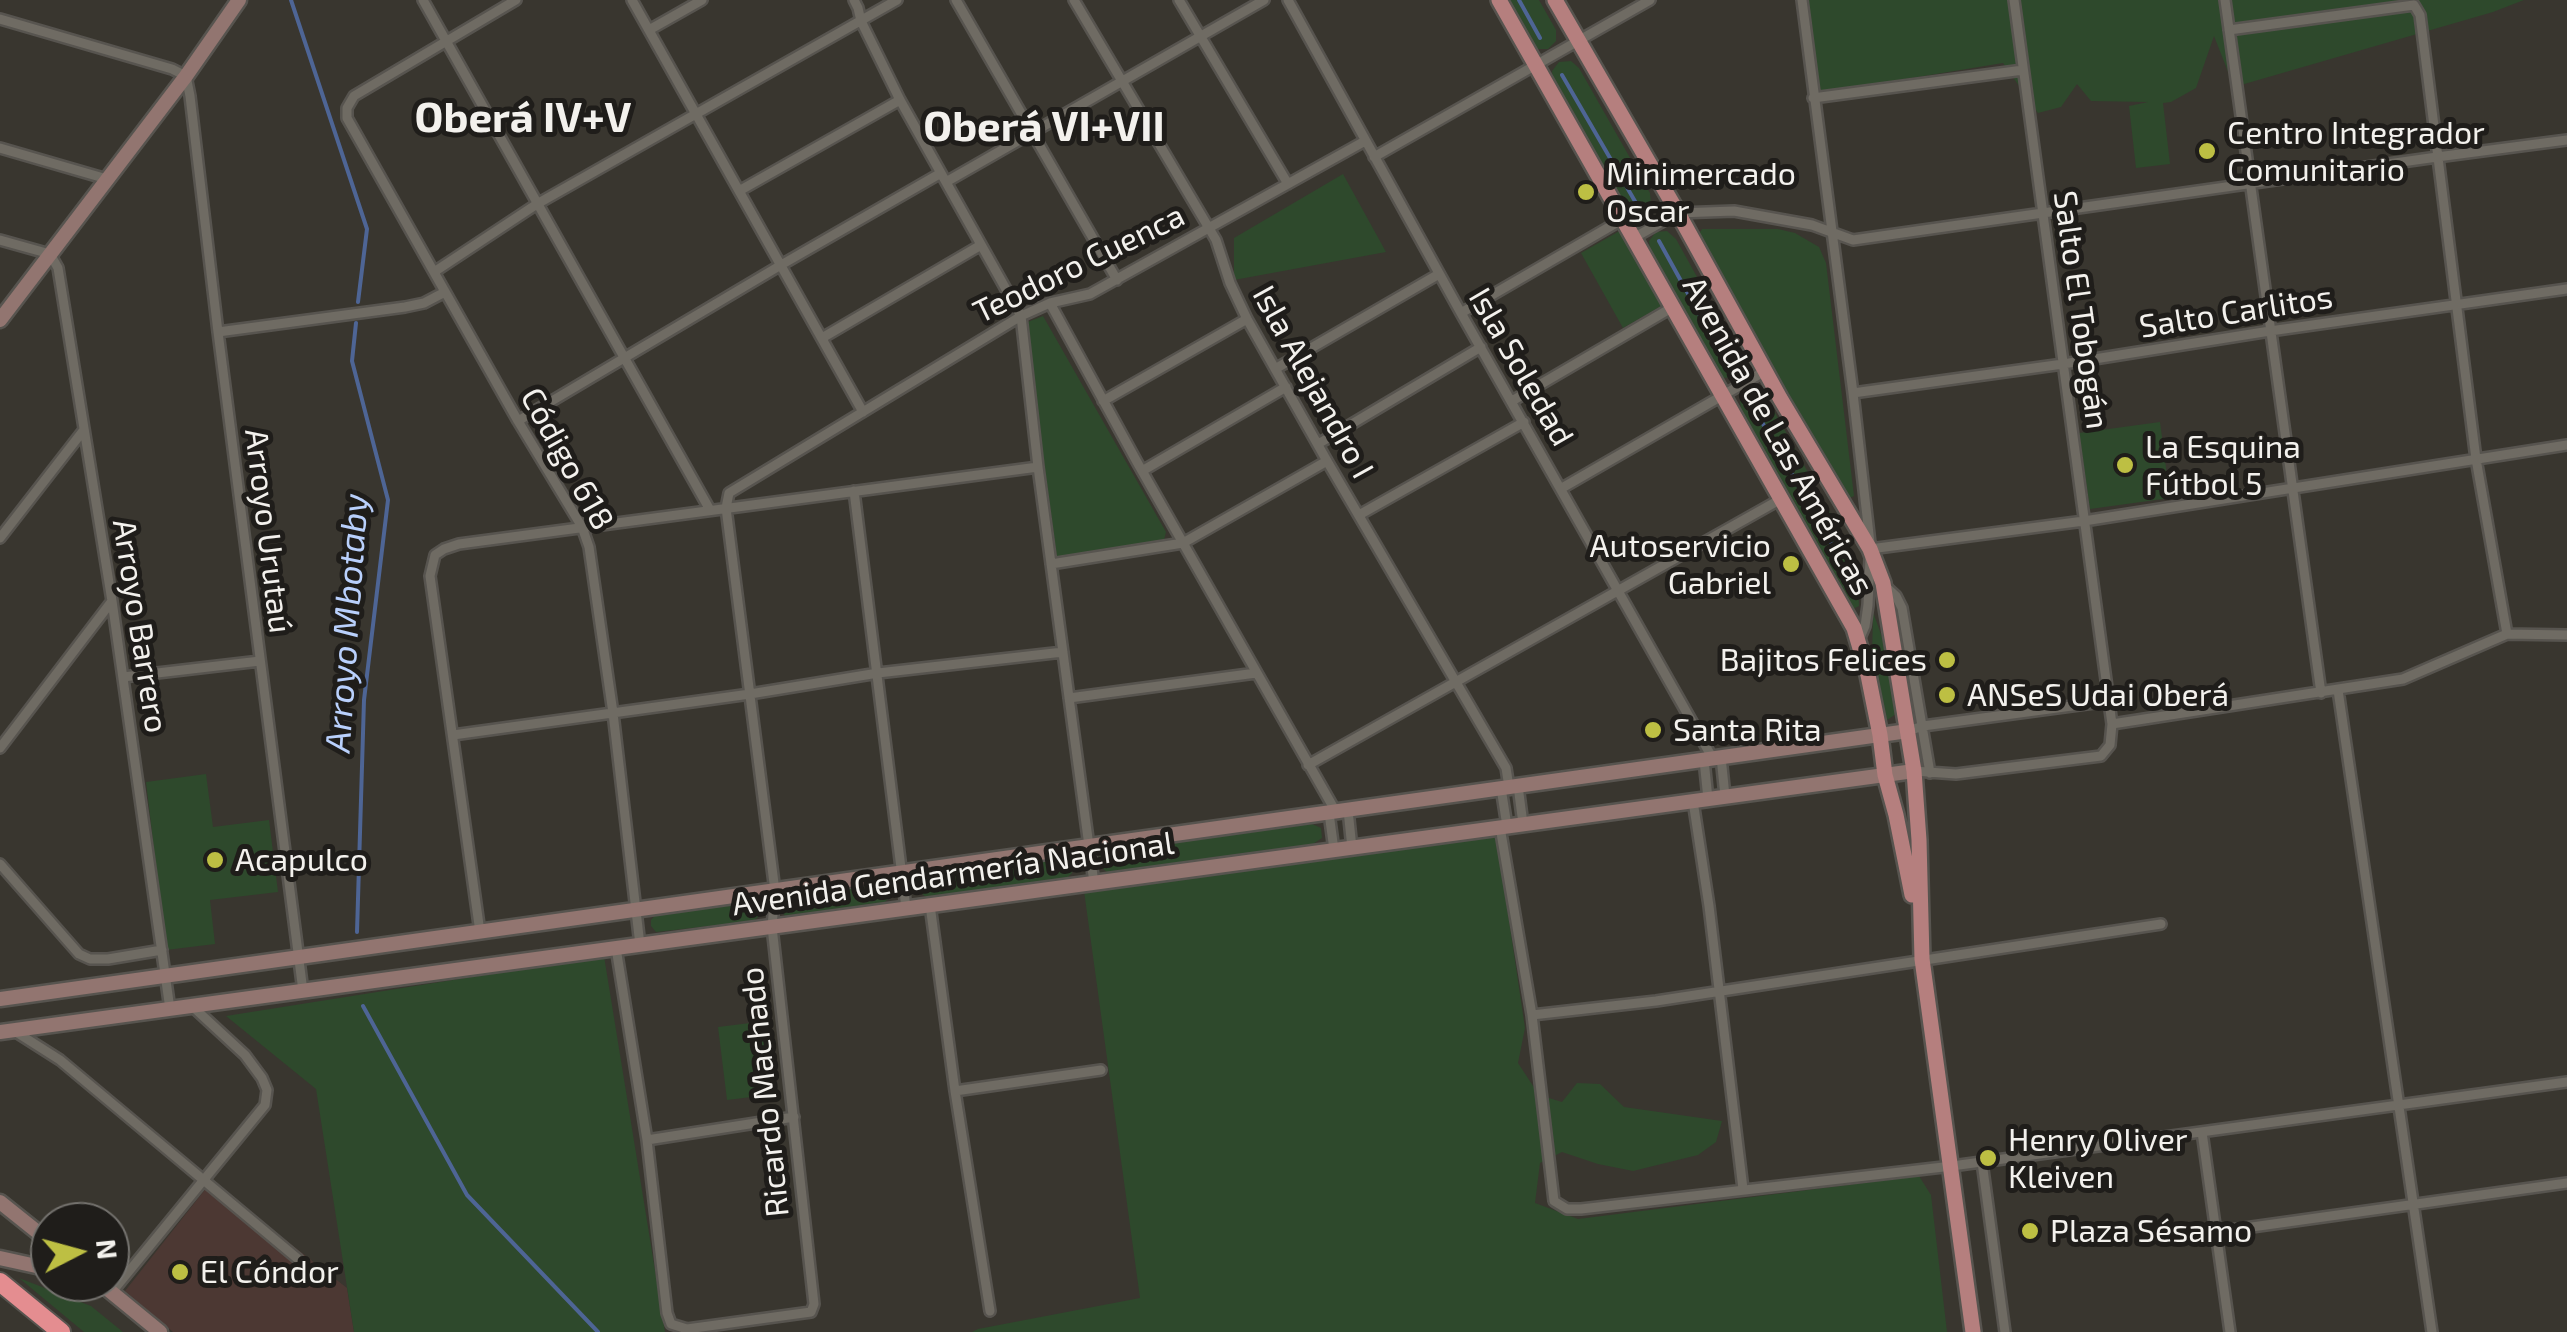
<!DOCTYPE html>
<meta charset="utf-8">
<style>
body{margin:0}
#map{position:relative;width:2567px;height:1332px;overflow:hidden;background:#39362f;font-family:"Exo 2",sans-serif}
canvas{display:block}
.north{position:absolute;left:30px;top:1202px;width:100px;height:100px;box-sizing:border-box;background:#1f1d1a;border:2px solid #74726e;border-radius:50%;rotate:84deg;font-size:28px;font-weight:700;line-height:40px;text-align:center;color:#f3f1ed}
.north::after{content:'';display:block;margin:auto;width:35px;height:45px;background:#bdbf43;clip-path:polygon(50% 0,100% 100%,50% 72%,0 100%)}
</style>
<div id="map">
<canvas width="2567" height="1332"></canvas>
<div class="north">N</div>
</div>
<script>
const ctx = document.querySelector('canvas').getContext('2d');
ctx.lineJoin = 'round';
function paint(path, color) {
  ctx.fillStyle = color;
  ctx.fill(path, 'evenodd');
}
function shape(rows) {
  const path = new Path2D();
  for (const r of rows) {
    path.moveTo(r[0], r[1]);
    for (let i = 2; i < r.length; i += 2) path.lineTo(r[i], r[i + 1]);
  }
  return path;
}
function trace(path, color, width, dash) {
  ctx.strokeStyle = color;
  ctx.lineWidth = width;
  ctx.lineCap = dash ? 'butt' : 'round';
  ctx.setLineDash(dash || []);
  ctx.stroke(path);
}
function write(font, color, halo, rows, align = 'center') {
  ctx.font = font + ' "Exo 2",sans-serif';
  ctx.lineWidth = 10;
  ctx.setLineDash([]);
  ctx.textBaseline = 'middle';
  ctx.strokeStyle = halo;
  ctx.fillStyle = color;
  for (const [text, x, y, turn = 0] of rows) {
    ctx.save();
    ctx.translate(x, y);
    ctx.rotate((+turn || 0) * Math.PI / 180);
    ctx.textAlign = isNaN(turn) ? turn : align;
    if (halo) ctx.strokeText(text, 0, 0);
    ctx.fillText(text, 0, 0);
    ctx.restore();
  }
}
paint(shape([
 [211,1182,347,1288,354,1332,173,1332,125,1291]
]), '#4c3833');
paint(shape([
 [1506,0,1539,0,1556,30,1556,41,1548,49,1537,49,1529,41],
 [1800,0,2524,0,2493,12,2234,87,2214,36,2196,88,2171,102,2163,103,2170,164,2136,168,2129,106,2148,102,2091,101,2077,84,2061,107,2038,113,2003,63,1814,94],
 [1571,61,1579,68,1650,193,1651,204,1643,212,1632,213,1624,205,1553,82,1552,71,1559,62],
 [1343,174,1386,252,1234,280,1234,238],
 [1623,229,1665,304,1623,328,1581,253],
 [1702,229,1778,229,1795,233,1819,247,1826,263,1854,496,1845,500,1698,236],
 [1667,231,1676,239,1742,358,1742,369,1734,377,1723,378,1715,370,1650,253,1649,241,1656,232],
 [1043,316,1166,532,1163,544,1057,558,1025,323],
 [1759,391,1767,398,1857,561,1859,606,1851,610,1838,580,1830,573,1741,412,1740,401,1747,392],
 [2160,422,2170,498,2090,509,2079,433],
 [1873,612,1882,637,1896,714,1887,720,1872,658],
 [206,774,213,827,269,820,278,892,210,900,215,944,166,950,146,782],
 [1312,824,1321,828,1322,838,1313,844,1108,873,1101,867,1099,857,1104,852],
 [1495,826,1525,1028,1518,1063,1539,1095,1562,1102,1577,1083,1600,1084,1624,1107,1722,1121,1716,1142,1698,1155,1633,1171,1598,1164,1562,1152,1540,1163,1535,1203,1578,1219,1919,1176,1931,1195,1947,1332,972,1332,978,1329,1140,1298,1084,891],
 [1065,858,1071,863,1072,873,1067,878,927,898,920,892,918,882,924,876],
 [881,884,887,889,888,899,883,904,785,916,780,909,780,903,786,896],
 [752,900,758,905,759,916,754,921,656,932,651,926,651,920,657,913],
 [604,956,665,1332,354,1332,316,1089,226,1016],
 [766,1021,776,1094,727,1100,718,1027],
 [19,1278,91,1306,123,1332,84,1332]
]), '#2e492c');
trace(shape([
 [291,0,367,229,358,302],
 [1519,0,1540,38],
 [1562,75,1636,203],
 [1659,241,1724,359],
 [356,323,352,361,388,500,364,700,357,932],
 [1754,408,1836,552],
 [363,1006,467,1195,598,1332]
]), '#4e6595', 4);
const street = shape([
 [423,0,710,510],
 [516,0,354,96,347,108,347,118,518,421,582,527,589,547,613,713,640,945],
 [632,0,863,412],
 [854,0,858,8,861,21,900,100,1021,316,1038,467,1094,883],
 [956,0,1117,280],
 [1074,0,1216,240,1230,283,1247,319,1327,461,1506,768,1509,787],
 [1179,0,1288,184],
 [1288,0,1461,313,1713,759],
 [1802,0,1853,393,1870,543],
 [2225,0,2321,693],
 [0,19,172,69,186,76,190,96,218,332,303,991],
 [649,30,702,0],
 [2229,30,2414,5,2420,15,2476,459,2507,634],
 [1813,98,2023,70],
 [0,148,107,179],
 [1374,157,1650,0],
 [946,182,1264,0],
 [739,191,900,100],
 [1635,237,1678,213,1734,211,1812,225,1853,240,2437,157,2567,140],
 [0,240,50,254,58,268,112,601,170,1009],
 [434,272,537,204,897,0],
 [1050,303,1137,462,1336,812],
 [1461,313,1623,219],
 [218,332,405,307,424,303,445,292],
 [822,338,981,245],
 [1275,369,1439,274],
 [1853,393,2063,364,2270,331,2567,289],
 [1103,401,1247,319],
 [1512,401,1673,307],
 [518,421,781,265,941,173],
 [1318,444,1481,347],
 [1142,471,1286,387],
 [1562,488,1765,371],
 [854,491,906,908],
 [1359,515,1524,422],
 [0,538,83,431],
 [1870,549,2084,521,2567,445],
 [1051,564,1183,543,1327,461],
 [1884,585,1896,596,1902,608,1930,773],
 [1859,640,1865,626,1868,605,1870,558],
 [123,677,260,661],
 [2338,690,2432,1332],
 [1069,698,1256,673],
 [2112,724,2403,679,2507,634,2567,635],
 [1908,731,1923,726,2109,701],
 [453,735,750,694,878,673,1063,652],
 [0,748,112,601],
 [1721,757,1725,796],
 [1704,760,1708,799],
 [1308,765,1781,499],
 [1914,771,1956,774,2101,756,2110,745,2112,724,2014,0],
 [1518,786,1523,824],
 [1501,788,1507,826],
 [1693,801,1709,906,1743,1189],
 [1348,810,1352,848],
 [1329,813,1334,850],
 [1500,827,1532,1015,1656,1001,2161,924],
 [0,864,79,954,90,959,108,959,162,950],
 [930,905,955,1091,990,1311],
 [480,932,430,576,435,555,444,549,459,544,1038,467],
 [616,948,647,1140,667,1313,671,1324,687,1329,811,1312,814,1304,772,927,775,891,726,508,729,493,1021,316,1050,303,1090,294,1365,141],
 [1532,1015,1554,1201,1567,1209,1581,1209,1952,1166,2567,1082],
 [16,1032,60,1060,298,1259],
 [955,1091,1101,1070],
 [2202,1132,2230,1332],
 [647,1140,794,1117],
 [1982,1162,2005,1332],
 [2216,1232,2567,1183],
 [112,1292,265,1105,267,1090,262,1078,245,1055,192,1006]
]);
const secondary = shape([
 [0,320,186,76,239,0],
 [0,999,1908,731],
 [0,1032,1914,771],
 [0,1202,50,1242],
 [0,1258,50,1269],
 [99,1282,160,1332]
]);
const primary = shape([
 [1499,0,1854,628,1868,675,1880,735,1885,775,1896,815,1912,895],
 [1555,0,1678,213,1780,398,1870,549,1883,583,1914,771,1919,840,1922,959,1973,1332]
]);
const highway = shape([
 [0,1282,61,1332]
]);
trace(street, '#57544f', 14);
trace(secondary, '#57544f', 19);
trace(primary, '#57544f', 20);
trace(highway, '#57544f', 22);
trace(street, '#6f6b63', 9);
trace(secondary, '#927570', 14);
trace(primary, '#b57f7e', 15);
trace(highway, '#e48d90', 18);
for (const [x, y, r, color] of [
 [2207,151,10,"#bdbf43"],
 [1586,192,10,"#bdbf43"],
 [2125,465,10,"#bdbf43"],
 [1791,564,10,"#bdbf43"],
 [1947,660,10,"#bdbf43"],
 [1947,695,10,"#bdbf43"],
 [1653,730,10,"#bdbf43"],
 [215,860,10,"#bdbf43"],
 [1988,1158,10,"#bdbf43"],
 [2030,1231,10,"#bdbf43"],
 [180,1272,10,"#bdbf43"]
]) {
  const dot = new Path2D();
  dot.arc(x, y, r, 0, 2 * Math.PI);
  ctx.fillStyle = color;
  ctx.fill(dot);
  trace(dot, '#1f1d1a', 4);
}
write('32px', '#f3f1ed', '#1f1d1a', [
 ["Centro Integrador",2227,133],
 ["Comunitario",2227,170],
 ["Minimercado",1606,174],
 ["Oscar",1606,211],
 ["La Esquina",2145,447],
 ["Fútbol 5",2145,484],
 ["Autoservicio",1771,546,"right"],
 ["Gabriel",1771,583,"right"],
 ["Bajitos Felices",1927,660,"right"],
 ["ANSeS Udai Oberá",1967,695],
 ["Santa Rita",1673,730],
 ["Acapulco",235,860],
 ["Henry Oliver",2008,1140],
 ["Kleiven",2008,1177],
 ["Plaza Sésamo",2050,1231],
 ["El Cóndor",200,1272]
], 'left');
write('32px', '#f3f1ed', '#1f1d1a', [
 ["Teodoro Cuenca",1079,264,-26],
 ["Salto El Tobogán",2081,310,82],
 ["Salto Carlitos",2236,312,-9],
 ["Isla Soledad",1521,367,60],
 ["Isla Alejandro I",1313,382,61],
 ["Avenida de Las Américas",1778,436,61],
 ["Código 618",567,459,61],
 ["Arroyo Urutaú",268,531,83],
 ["Arroyo Barrero",140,626,81],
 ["Avenida Gendarmería Nacional",953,874,-8],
 ["Ricardo Machado",765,1092,-96]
]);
write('italic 35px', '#b9d0fc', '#1f1d1a', [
 ["Arroyo Mbotaby",347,623,-86]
]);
write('bold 42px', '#f3f1ed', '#1f1d1a', [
 ["Oberá IV+V",523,118],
 ["Oberá VI+VII",1044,127]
]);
</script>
